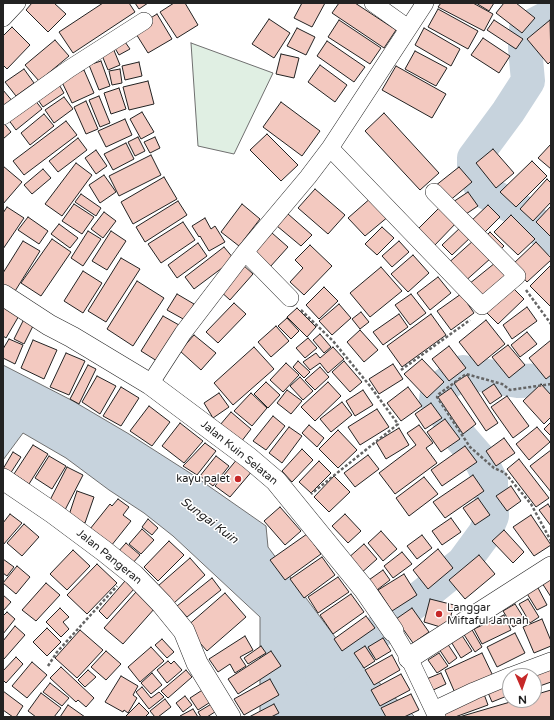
<!DOCTYPE html>
<style>
body{margin:0}
#map{position:relative;width:554px;height:720px;overflow:hidden;background:#fff;font-family:"Varela Round",sans-serif}
canvas{display:block}
.frame{position:absolute;inset:0;border:4px solid #222;pointer-events:none}
.north{position:absolute;left:502px;top:668px;width:40px;height:40px;box-sizing:border-box;background:#fff;border:1px solid #a7a7a7;border-radius:50%;rotate:178deg;font-size:11px;font-weight:700;line-height:16px;text-align:center;color:#222}
.north::after{content:'';display:block;margin:auto;width:14px;height:18px;background:#c62828;clip-path:polygon(50% 0,100% 100%,50% 72%,0 100%)}
</style>
<div id="map">
<canvas width="554" height="720"></canvas>
<div class="frame"></div>
<div class="north">N</div>
</div>
<script>
const ctx = document.querySelector('canvas').getContext('2d');
ctx.lineJoin = 'round';
function paint(path, color) {
  ctx.fillStyle = color;
  ctx.fill(path, 'evenodd');
}
function shape(rows) {
  const path = new Path2D();
  for (const r of rows) {
    path.moveTo(r[0], r[1]);
    for (let i = 2; i < r.length; i += 2) path.lineTo(r[i], r[i + 1]);
  }
  return path;
}
function trace(path, color, width, dash) {
  ctx.strokeStyle = color;
  ctx.lineWidth = width;
  ctx.lineCap = dash ? 'butt' : 'round';
  ctx.setLineDash(dash || []);
  ctx.stroke(path);
}
function write(font, color, halo, rows, align = 'center') {
  ctx.font = font + ' "Varela Round",sans-serif';
  ctx.lineWidth = 3;
  ctx.setLineDash([]);
  ctx.textBaseline = 'middle';
  ctx.strokeStyle = halo;
  ctx.fillStyle = color;
  for (const [text, x, y, turn = 0] of rows) {
    ctx.save();
    ctx.translate(x, y);
    ctx.rotate((+turn || 0) * Math.PI / 180);
    ctx.textAlign = isNaN(turn) ? turn : align;
    if (halo) ctx.strokeText(text, 0, 0);
    ctx.fillText(text, 0, 0);
    ctx.restore();
  }
}
const green = shape([
 [191,43,273,73,234,154,198,146,191,43]
]);
paint(green, '#e0efe3');
trace(green, '#6f6f6f', 1);
const water = shape([
 [3,365,73,401,129,434,190,473,266,526,268,547,344,649,415,717,260,717,260,617,173,536,144,513,109,490,66,458,23,433,3,460,3,365]
]);
paint(water, '#c7d3dd');
trace(water, '#6f6f6f', 1);
trace(shape([
 [551,16,526,29,525,48,528,81,508,112,474,158,474,170,482,190,522,212,551,238],
 [322,677,463,563,485,533,492,516,491,481,481,461,461,438,436,400,437,393,442,387,463,372,518,381,551,380]
]), '#c7d3dd', 34);
const building = shape([
 [32,3,54,3,66,14,48,32,26,10,32,3],
 [103,3,129,3,135,12,73,53,59,32,103,3],
 [135,3,148,3,139,9,135,3],
 [174,3,185,3,198,25,177,38,160,12,174,3],
 [302,3,325,3,312,27,294,18,302,3],
 [339,3,355,3,396,30,384,48,332,13,339,3],
 [441,3,473,3,493,14,484,31,438,7,441,3],
 [476,3,494,3,489,11,476,3],
 [504,3,516,3,535,18,522,33,496,13,504,3],
 [438,9,478,31,468,49,428,27,438,9],
 [157,14,172,39,148,53,133,29,157,14],
 [269,19,290,33,274,58,252,44,269,19],
 [339,20,381,48,370,64,328,37,339,20],
 [494,20,523,39,516,49,487,30,494,20],
 [550,20,551,61,548,64,527,39,550,20],
 [12,27,30,45,7,69,3,65,3,36,12,27],
 [297,28,315,37,306,55,287,46,297,28],
 [424,28,460,49,451,66,415,45,424,28],
 [483,38,510,56,499,73,471,55,483,38],
 [123,39,130,49,119,55,113,45,123,39],
 [55,40,69,56,39,81,25,65,55,40],
 [327,41,365,67,354,82,317,56,327,41],
 [113,48,120,65,108,70,101,53,113,48],
 [415,51,447,68,436,86,405,69,415,51],
 [281,54,299,58,294,78,276,74,281,54],
 [101,61,110,86,99,90,89,65,101,61],
 [139,62,142,76,125,80,122,66,139,62],
 [320,65,347,85,335,102,308,82,320,65],
 [396,66,446,94,432,118,382,90,396,66],
 [24,69,34,83,16,96,5,82,24,69],
 [120,69,122,83,112,85,109,71,120,69],
 [84,70,94,93,72,103,61,80,84,70],
 [148,81,154,104,129,110,123,87,148,81],
 [58,83,64,93,43,107,36,97,58,83],
 [119,88,126,109,111,114,104,93,119,88],
 [3,90,14,103,3,112,3,90],
 [99,96,110,123,100,127,89,100,99,96],
 [64,97,73,109,54,123,45,110,64,97],
 [34,99,42,109,16,130,8,119,34,99],
 [86,101,98,129,86,134,74,107,86,101],
 [281,102,320,131,302,156,263,127,281,102],
 [142,112,154,132,141,139,130,119,142,112],
 [384,113,439,173,420,190,365,131,384,113],
 [44,114,54,126,30,145,21,133,44,114],
 [125,119,132,135,106,147,98,131,125,119],
 [66,121,77,135,24,175,13,161,66,121],
 [3,122,11,132,3,139,3,122],
 [267,134,298,165,281,181,250,150,267,134],
 [138,137,145,151,135,156,128,142,138,137],
 [155,137,160,148,150,153,144,142,155,137],
 [78,138,87,150,58,172,49,161,78,138],
 [126,143,134,159,113,170,104,154,126,143],
 [551,144,551,169,538,158,551,144],
 [493,149,514,173,496,188,476,163,493,149],
 [96,150,107,166,96,174,85,158,96,150],
 [151,155,161,175,119,196,109,176,151,155],
 [532,161,547,176,516,207,500,192,532,161],
 [76,163,92,175,62,216,45,204,76,163],
 [3,166,22,182,3,204,3,166],
 [459,167,472,182,448,202,435,186,459,167],
 [43,169,51,178,32,194,24,185,43,169],
 [104,175,116,192,100,203,89,185,104,175],
 [164,177,177,199,133,224,121,202,164,177],
 [547,179,551,183,551,202,533,221,520,209,547,179],
 [315,189,345,215,328,234,298,208,315,189],
 [468,192,478,206,463,216,453,202,468,192],
 [81,194,101,208,96,216,75,202,81,194],
 [372,197,389,216,365,236,348,218,372,197],
 [178,201,187,215,145,242,136,227,178,201],
 [74,204,94,217,82,234,62,221,74,204],
 [242,204,260,219,239,246,221,232,242,204],
 [442,205,458,221,434,246,418,229,442,205],
 [488,205,500,217,481,236,469,223,488,205],
 [551,206,551,235,550,236,536,222,551,206],
 [7,207,24,218,3,249,3,213,7,207],
 [104,212,116,221,103,238,91,229,104,212],
 [288,214,312,235,301,246,277,226,288,214],
 [511,215,535,239,518,255,494,232,511,215],
 [28,217,48,231,39,244,18,230,28,217],
 [205,218,211,229,215,226,225,242,209,251,200,236,199,237,192,226,205,218],
 [183,222,195,240,161,263,148,244,183,222],
 [59,224,78,238,70,248,51,234,59,224],
 [462,226,472,236,452,255,442,245,462,226],
 [382,227,394,238,377,255,365,244,382,227],
 [88,231,101,239,83,266,71,258,88,231],
 [111,231,126,241,107,270,92,261,111,231],
 [490,232,504,246,496,254,482,240,490,232],
 [272,233,288,247,270,267,254,253,272,233],
 [52,239,71,252,41,296,21,283,52,239],
 [474,240,491,258,462,284,445,266,474,240],
 [23,241,40,251,12,296,3,290,3,273,23,241],
 [399,241,409,252,392,267,382,256,399,241],
 [536,242,551,258,551,260,527,282,512,265,536,242],
 [198,243,207,256,177,278,168,265,198,243],
 [310,245,332,266,304,295,290,282,303,268,295,260,310,245],
 [224,247,234,259,194,289,185,277,224,247],
 [413,255,429,273,408,292,391,274,413,255],
 [121,258,140,269,106,322,88,311,121,258],
 [495,263,509,281,483,301,469,284,495,263],
 [242,264,253,274,230,300,219,290,242,264],
 [551,265,551,306,550,306,530,286,551,265],
 [381,267,402,291,370,317,350,293,381,267],
 [83,271,102,283,83,313,64,301,83,271],
 [438,277,451,293,430,310,417,293,438,277],
 [137,281,164,298,133,346,107,329,137,281],
 [510,285,524,299,498,324,485,311,510,285],
 [324,287,338,301,319,319,306,305,324,287],
 [177,294,194,304,185,320,167,310,177,294],
 [411,294,426,313,410,325,395,305,411,294],
 [461,294,474,313,451,330,437,311,461,294],
 [234,303,246,314,218,343,206,332,234,303],
 [339,304,351,318,332,335,319,321,339,304],
 [5,305,20,314,6,338,3,336,3,308,5,305],
 [527,307,537,321,512,339,503,325,527,307],
 [297,308,316,327,307,337,287,317,297,308],
 [361,312,369,322,360,329,352,319,361,312],
 [399,314,408,327,383,345,373,332,399,314],
 [431,314,446,335,402,367,387,346,431,314],
 [163,316,179,325,157,361,141,351,163,316],
 [287,318,299,331,291,339,278,326,287,318],
 [24,319,34,324,24,344,14,339,24,319],
 [486,320,505,344,478,366,459,342,486,320],
 [276,326,289,341,271,357,258,342,276,326],
 [360,330,378,350,364,362,347,342,360,330],
 [527,332,537,344,520,357,511,345,527,332],
 [320,334,331,347,324,353,313,340,320,334],
 [194,335,216,353,201,370,180,351,194,335],
 [308,338,317,348,305,358,296,348,308,338],
 [9,339,23,345,15,364,3,358,3,349,9,339],
 [33,340,57,350,44,379,21,368,33,340],
 [551,340,551,375,546,379,529,358,551,340],
 [508,345,525,365,509,378,492,357,508,345],
 [449,346,466,368,449,381,432,359,449,346],
 [254,347,274,369,233,405,214,383,254,347],
 [333,347,344,359,328,373,320,363,310,370,303,362,316,353,320,358,333,347],
 [66,353,85,361,69,395,50,387,66,353],
 [422,359,444,382,427,398,404,374,422,359],
 [298,361,310,372,304,378,293,367,298,361],
 [344,361,362,382,350,392,332,372,344,361],
 [286,363,299,375,283,392,270,380,286,363],
 [393,364,403,379,379,394,369,379,393,364],
 [88,365,96,369,79,404,70,399,88,365],
 [320,367,329,377,315,390,305,380,320,367],
 [467,375,498,423,486,431,454,383,467,375],
 [97,376,116,386,100,414,82,402,97,376],
 [300,377,313,391,303,400,290,386,300,377],
 [266,382,280,395,268,408,254,394,266,382],
 [328,382,341,396,315,421,301,407,328,382],
 [494,384,502,396,490,404,482,392,494,384],
 [541,384,551,395,551,417,544,424,523,401,541,384],
 [121,387,139,398,121,426,103,416,121,387],
 [408,387,422,406,401,421,387,403,408,387],
 [451,388,476,424,463,434,438,397,451,388],
 [287,390,302,401,291,414,277,403,287,390],
 [363,390,373,405,355,416,346,401,363,390],
 [219,393,229,407,213,418,204,403,219,393],
 [251,393,267,408,252,426,234,411,251,393],
 [507,396,529,426,513,438,491,407,507,396],
 [342,402,352,415,331,432,320,419,342,402],
 [431,403,442,418,425,429,415,414,431,403],
 [149,406,170,422,152,446,130,431,149,406],
 [377,409,389,427,360,445,348,427,377,409],
 [231,412,251,429,241,442,220,425,231,412],
 [273,416,285,426,266,450,253,441,273,416],
 [445,419,460,439,441,452,427,432,445,419],
 [551,422,551,436,544,429,551,422],
 [180,423,203,441,184,463,162,446,180,423],
 [309,425,324,438,317,447,302,433,309,425],
 [419,425,433,443,426,448,437,463,395,494,379,473,416,445,407,433,419,425],
 [289,427,302,436,282,463,269,453,289,427],
 [537,427,550,442,529,460,516,444,537,427],
 [399,428,409,445,386,459,376,442,399,428],
 [338,430,357,450,338,468,319,449,338,430],
 [504,438,515,453,496,466,486,451,504,438],
 [205,443,216,451,197,475,183,466,205,443],
 [33,445,48,454,29,484,14,474,33,445],
 [465,446,477,462,442,486,431,470,465,446],
 [302,449,313,460,292,482,282,471,302,449],
 [551,450,551,492,530,466,551,450],
 [13,452,21,457,10,474,3,469,13,452],
 [368,455,379,469,355,487,344,473,368,455],
 [49,456,66,466,52,489,35,478,49,456],
 [216,456,229,466,213,486,200,476,216,456],
 [238,458,253,470,230,497,215,486,238,458],
 [519,459,549,498,536,507,507,469,519,459],
 [319,461,331,473,311,493,299,482,319,461],
 [67,467,83,475,65,510,49,502,67,467],
 [473,475,484,491,445,518,433,502,473,475],
 [334,476,350,492,329,512,314,497,334,476],
 [424,477,438,494,409,516,396,498,424,477],
 [511,486,521,501,507,511,496,496,511,486],
 [77,491,94,497,85,523,68,518,77,491],
 [478,498,490,515,475,525,463,508,478,498],
 [118,499,129,507,123,515,131,521,111,546,90,529,110,504,112,506,118,499],
 [548,504,551,509,551,526,539,510,548,504],
 [280,507,301,531,285,545,264,521,280,507],
 [10,514,22,523,3,545,3,523,10,514],
 [345,514,361,531,348,543,332,526,345,514],
 [531,515,551,545,534,556,513,527,531,515],
 [451,518,461,532,442,545,432,531,451,518],
 [148,519,158,528,152,535,142,527,148,519],
 [24,524,39,537,22,556,7,543,24,524],
 [142,529,154,540,141,554,129,544,142,529],
 [504,530,524,552,513,563,492,541,504,530],
 [381,531,397,549,383,561,368,543,381,531],
 [307,534,321,554,285,580,270,560,307,534],
 [422,535,432,548,417,559,407,546,422,535],
 [169,541,184,555,158,581,144,567,169,541],
 [126,543,140,555,131,565,117,553,126,543],
 [364,544,377,559,360,574,347,559,364,544],
 [438,549,453,568,428,589,413,570,438,549],
 [73,550,90,566,67,590,50,574,73,550],
 [402,552,412,564,393,578,384,566,402,552],
 [479,555,495,574,465,599,449,580,479,555],
 [322,557,335,575,304,598,290,579,322,557],
 [190,558,205,575,174,603,158,586,190,558],
 [3,559,14,567,7,576,3,573,3,559],
 [97,564,117,583,87,614,67,595,97,564],
 [17,566,30,577,16,594,3,583,17,566],
 [383,570,390,580,373,593,366,582,383,570],
 [404,574,417,595,392,611,378,590,404,574],
 [338,577,349,592,318,613,308,597,338,577],
 [551,577,551,597,542,583,551,577],
 [212,578,221,590,187,617,177,606,212,578],
 [125,581,134,589,107,619,99,611,125,581],
 [46,583,60,595,36,621,22,610,46,583],
 [537,586,547,605,537,610,526,592,537,586],
 [136,592,155,608,123,644,104,628,136,592],
 [225,593,246,617,207,651,186,627,225,593],
 [351,594,364,612,333,634,320,615,351,594],
 [3,595,11,602,3,611,3,595],
 [430,599,454,605,447,629,424,622,430,599],
 [528,599,539,617,530,623,519,604,528,599],
 [515,604,525,620,513,627,503,611,515,604],
 [60,608,69,617,63,622,69,629,61,637,46,622,60,608],
 [412,608,429,632,413,643,396,619,412,608],
 [7,612,15,619,3,634,3,614,4,615,7,612],
 [504,615,511,630,482,644,474,629,504,615],
 [366,616,375,628,342,651,334,639,366,616],
 [542,619,551,641,551,646,534,653,523,627,542,619],
 [15,626,25,635,4,659,3,659,3,641,15,626],
 [47,628,61,642,47,656,33,642,47,628],
 [471,628,482,647,475,652,463,633,471,628],
 [80,630,103,650,77,678,55,658,80,630],
 [515,633,525,653,497,667,487,647,515,633],
 [461,634,472,651,461,658,450,640,461,634],
 [245,636,253,650,240,657,246,666,235,673,230,664,218,672,209,659,245,636],
 [383,638,391,651,376,660,368,647,383,638],
 [162,639,174,652,167,658,155,645,162,639],
 [447,643,457,658,449,664,439,649,447,643],
 [261,646,266,653,248,664,244,658,261,646],
 [365,646,375,661,364,668,354,653,365,646],
 [151,647,164,661,140,682,128,667,151,647],
 [106,651,121,664,106,680,91,667,106,651],
 [271,651,281,666,238,694,228,679,271,651],
 [439,653,448,666,437,673,428,660,439,653],
 [482,653,493,676,455,693,445,670,482,653],
 [392,655,400,670,374,685,365,670,392,655],
 [16,657,23,664,6,683,3,680,3,671,16,657],
 [168,661,171,664,174,661,182,670,167,683,157,670,168,661],
 [32,662,47,675,27,698,12,686,32,662],
 [549,666,551,670,551,682,534,688,534,676,549,666],
 [61,667,94,698,86,707,78,700,76,702,50,678,61,667],
 [88,670,96,677,85,687,78,680,88,670],
 [186,670,192,677,168,698,161,691,186,670],
 [152,673,162,685,151,694,141,683,152,673],
 [441,673,446,684,429,692,424,680,441,673],
 [401,674,410,690,380,706,371,690,401,674],
 [121,676,138,686,133,695,137,698,128,713,124,710,123,712,105,702,121,676],
 [270,679,279,695,244,715,234,699,270,679],
 [502,682,507,696,492,702,486,688,502,682],
 [50,683,69,698,62,706,43,692,50,683],
 [142,687,151,698,159,692,164,697,149,709,136,692,142,687],
 [204,689,212,701,198,710,190,698,204,689],
 [551,690,551,717,459,717,517,700,534,700,534,695,551,690],
 [3,691,23,706,16,717,13,717,3,710,3,691],
 [41,693,61,708,54,717,36,717,28,711,41,693],
 [411,694,419,710,404,717,386,717,381,708,411,694],
 [484,694,488,705,455,717,444,717,442,709,484,694],
 [185,696,192,705,183,712,176,703,185,696],
 [165,699,171,707,158,717,155,717,150,711,165,699],
 [139,703,149,713,145,717,125,717,139,703],
 [213,703,218,710,207,717,201,717,198,712,213,703],
 [274,704,279,713,271,717,249,717,274,704],
 [68,705,85,717,60,717,68,705],
 [193,709,198,717,181,717,180,716,193,709]
]);
paint(building, '#f3c9c0');
trace(building, '#222', 1);
const minor = shape([
 [373,3,408,28],
 [3,18,17,3],
 [3,116,69,69,144,21],
 [330,148,482,306,517,276,434,192],
 [245,252,290,298],
 [150,384,183,333,245,252,308,177,330,148,425,3],
 [393,631,409,658,437,717],
 [511,676,551,661],
 [434,710,474,691,510,676]
]);
const tertiary = shape([
 [3,295,49,325,72,337,150,384,249,458,276,481,364,589,393,631],
 [3,479,53,513,104,551,134,575,162,604,184,631,197,663,230,717],
 [409,658,551,567]
]);
trace(minor, '#222', 18);
trace(tertiary, '#222', 22);
trace(shape([
 [526,290,551,324],
 [301,310,333,341,370,386,398,424,311,494],
 [401,370,470,320],
 [551,384,510,390,502,384,466,374,439,394,437,397,470,447,494,468,505,473,531,504,551,541],
 [48,666,57,652,117,586]
]), '#646464', 2.5, [3, 2]);
trace(minor, '#fff', 17);
trace(tertiary, '#fff', 21);
for (const [x, y, r, color] of [
 [238,479,4,"#c62828"],
 [439,614,4,"#c62828"]
]) {
  const dot = new Path2D();
  dot.arc(x, y, r, 0, 2 * Math.PI);
  ctx.fillStyle = color;
  ctx.fill(dot);
  trace(dot, '#fff', 1.5);
}
write('11px', '#222', '#fff', [
 ["Jalan Kuin Selatan",239,453,39],
 ["Jalan Pangeran",109,557,39]
]);
write('11px', '#222', '#fff', [
 ["kayu palet",230,479],
 ["Langgar",447,608,"left"],
 ["Miftaful Jannah",447,621,"left"]
], 'right');
write('italic 12px', '#222', '#fff', [
 ["Sungai Kuin",209,521,37]
]);
</script>
